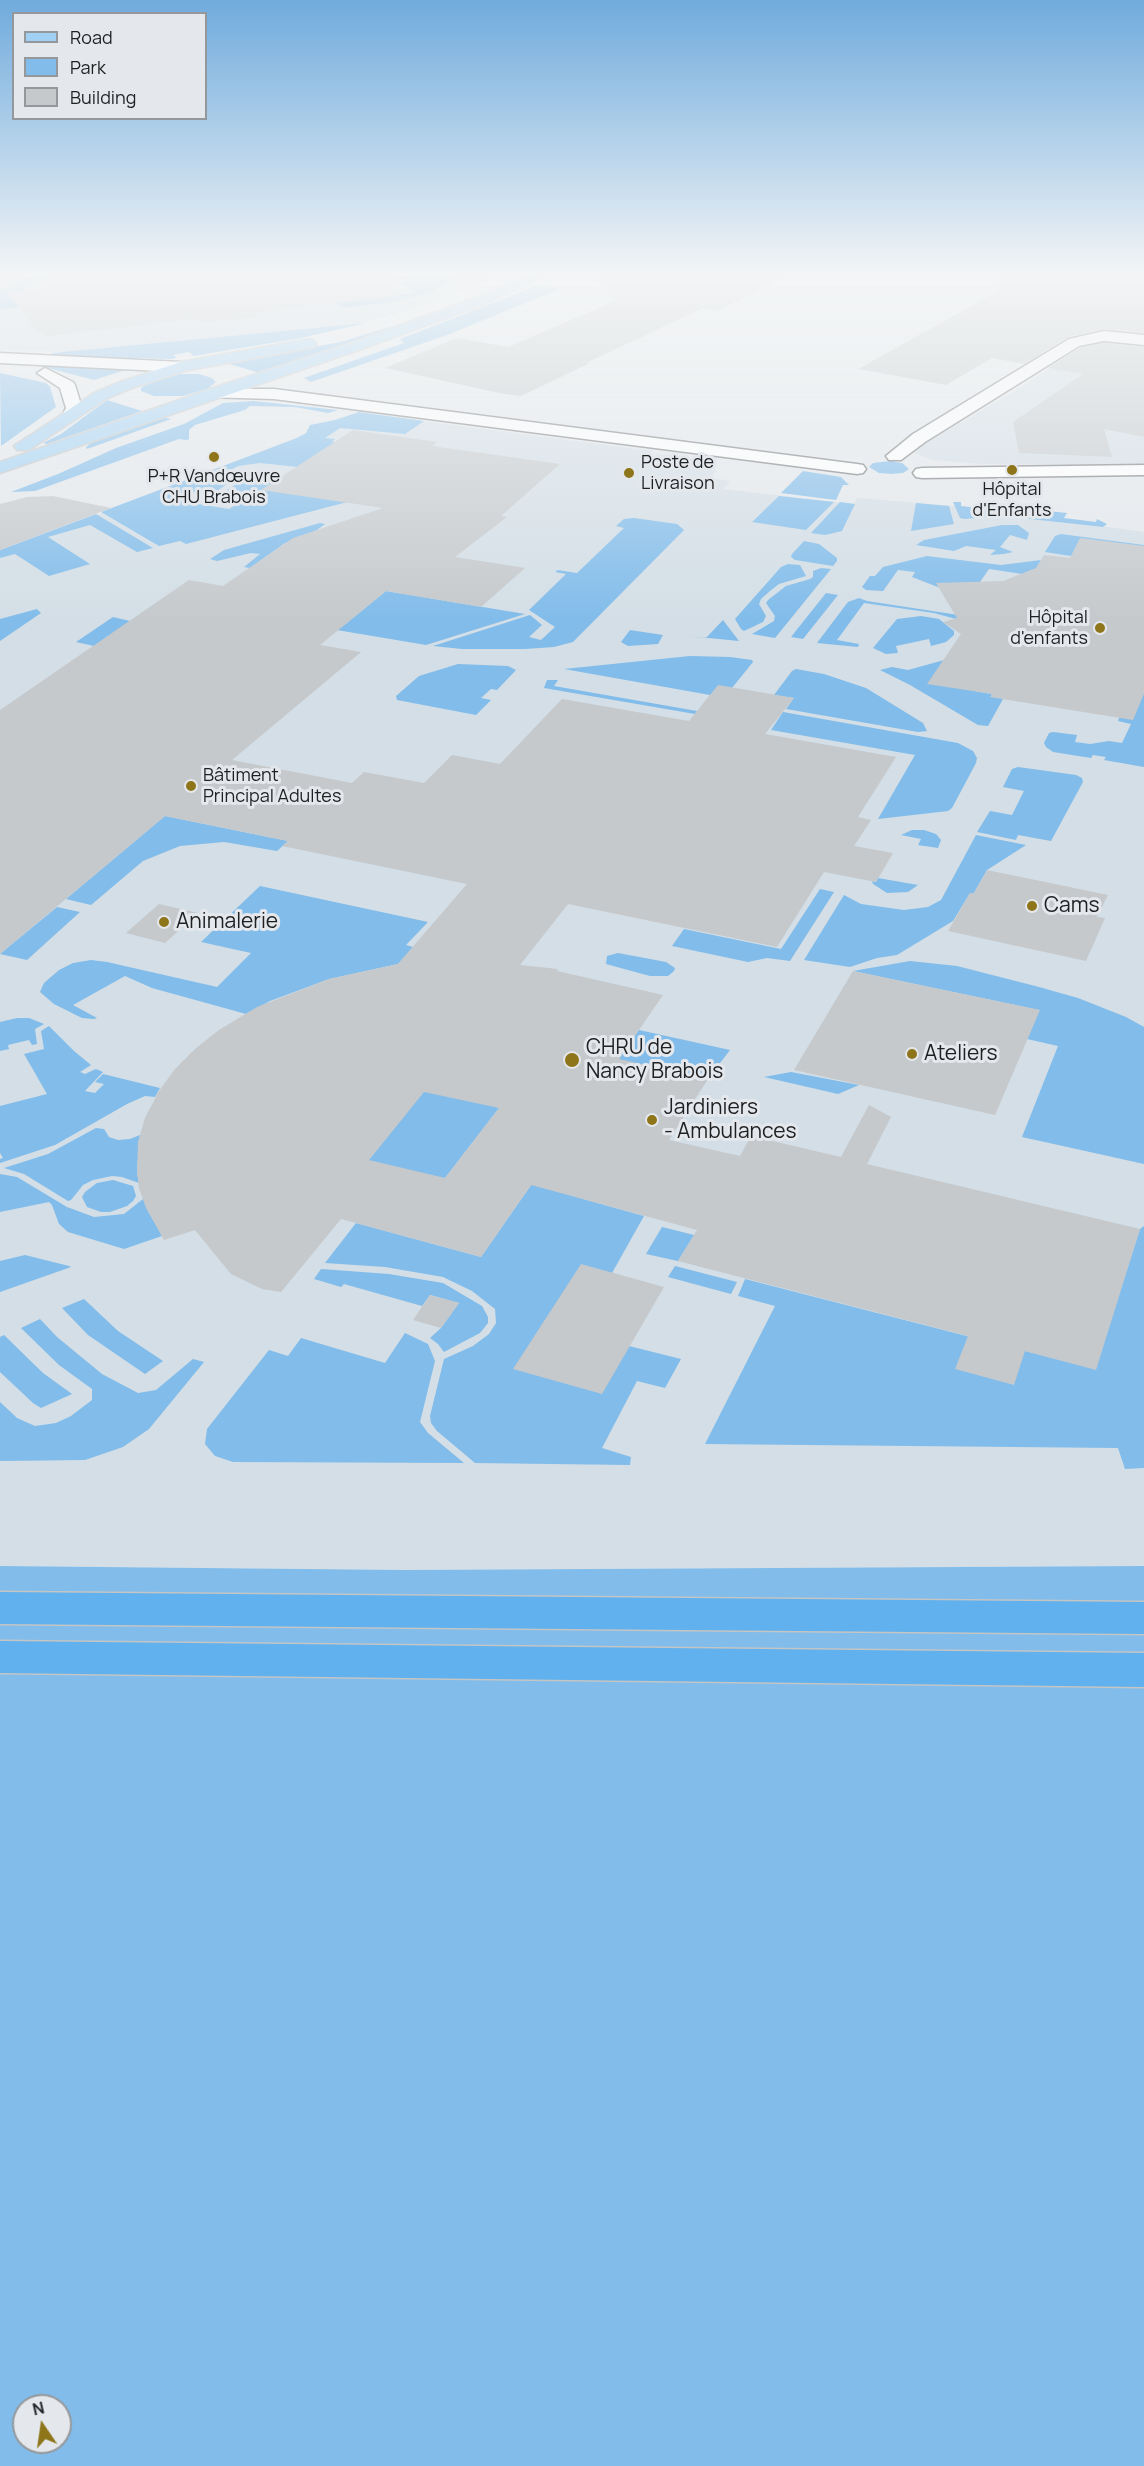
<!DOCTYPE html>
<meta charset="utf-8">
<style>
body{margin:0}
#map{position:relative;width:1144px;height:2466px;overflow:hidden;background:#e4e8ec;font-family:Manrope,sans-serif}
canvas{display:block}
.legend{position:absolute;left:12px;top:12px;width:195px;height:108px;box-sizing:border-box;background:#e4e8ec;border:2px solid #95989b;margin:0;padding:8px 10px;list-style:none;font-size:18px;color:#1e2021}
.legend li{display:flex;align-items:center;gap:12px;height:30px}
.legend b{width:30px;border:2px solid #95989b}
.north{position:absolute;left:12px;top:2394px;width:60px;height:60px;box-sizing:border-box;background:#e4e8ec;border:2px solid #95989b;border-radius:50%;rotate:347deg;font-size:16px;font-weight:700;line-height:24px;text-align:center;color:#1e2021}
.north::after{content:'';display:block;margin:auto;width:21px;height:27px;background:#8e751a;clip-path:polygon(50% 0,100% 100%,50% 72%,0 100%)}
</style>
<div id="map">
<canvas width="1144" height="2466"></canvas>
<ul class="legend">
<li><b style="height:8px;background:#a0d0f4"></b>Road</li>
<li><b style="height:16px;background:#81bcea"></b>Park</li>
<li><b style="height:16px;background:#c5c9cc"></b>Building</li>
</ul>
<div class="north">N</div>
</div>
<script>
const ctx = document.querySelector('canvas').getContext('2d');
ctx.lineJoin = 'round';
function paint(path, color) {
  ctx.fillStyle = color;
  ctx.fill(path, 'evenodd');
}
function shape(rows) {
  const path = new Path2D();
  for (const r of rows) {
    path.moveTo(r[0], r[1]);
    for (let i = 2; i < r.length; i += 2) path.lineTo(r[i], r[i + 1]);
  }
  return path;
}
function trace(path, color, width, dash) {
  ctx.strokeStyle = color;
  ctx.lineWidth = width;
  ctx.lineCap = dash ? 'butt' : 'round';
  ctx.setLineDash(dash || []);
  ctx.stroke(path);
}
function write(font, color, halo, rows, align = 'center') {
  ctx.font = font + ' Manrope,sans-serif';
  ctx.lineWidth = 6;
  ctx.setLineDash([]);
  ctx.textBaseline = 'middle';
  ctx.strokeStyle = halo;
  ctx.fillStyle = color;
  for (const [text, x, y, turn = 0] of rows) {
    ctx.save();
    ctx.translate(x, y);
    ctx.rotate((+turn || 0) * Math.PI / 180);
    ctx.textAlign = isNaN(turn) ? turn : align;
    if (halo) ctx.strokeText(text, 0, 0);
    ctx.fillText(text, 0, 0);
    ctx.restore();
  }
}
paint(shape([
 [0,276,496,276,447,297,366,323,69,352,0,350],
 [1097,342,1144,347,1144,466,982,464,932,460,915,453,917,448,1010,394,1085,345],
 [360,413,654,451,648,453,641,460,649,461,657,454,694,459,714,465,716,471,710,478,730,481,723,489,854,504,857,498,955,506,1144,532,1144,1566,406,1570,0,1566,0,553]
]), '#d3dee6');
paint(shape([
 [34,276,55,276,19,292,48,304,0,310,0,291],
 [393,276,450,276,454,280,430,292,394,302,343,308,336,303,415,293,401,282,409,281,409,278,397,279],
 [539,285,560,289,447,335,311,382,304,378,404,343,400,339],
 [366,323,301,338,217,352,194,356,189,352,173,355,177,358,171,359,51,356,52,353],
 [389,327,395,328,263,374,226,363,341,342],
 [12,363,132,368,94,380,40,366],
 [0,373,46,383,50,387,56,407,1,446],
 [178,374,199,374,212,378,216,382,207,389,183,396,154,396,141,391,141,388,148,383],
 [107,400,142,411,47,444,43,443,61,434],
 [254,401,338,410,328,413,295,407,250,406,245,410,195,425,189,430,189,439,187,440,179,439,35,491,11,492,58,474,116,448,184,424,223,403],
 [359,412,424,421,405,434,340,428,325,438,335,439,332,442,383,449,298,467,260,463,238,466,227,472,223,477,230,482,214,493,194,492,180,501,229,509,243,500,223,496,229,492,225,491,238,483,270,478,275,481,262,490,359,499,186,544,180,541,159,546,101,512,297,438,306,433,310,425,335,420],
 [162,417,171,419,87,449,86,447,95,440],
 [890,461,902,463,909,469,903,473,891,474,879,473,869,467,873,463],
 [803,471,841,477,849,485,843,485,836,500,781,493],
 [779,496,834,502,806,530,752,522],
 [840,502,855,504,842,531,825,535,811,533],
 [953,502,961,502,961,506,1044,515,1048,511,1067,513,1064,518,1096,522,1097,519,1107,524,1103,527,1003,516,964,519,960,518],
 [916,503,949,506,954,524,911,531],
 [96,514,153,548,137,552,90,525,48,537,90,564,49,576,15,554,0,558,0,550],
 [634,518,677,524,684,530,573,642,554,647,525,649,462,649,433,646,530,615,542,625,529,637,541,640,555,627,529,610,566,574,555,572,558,570,577,573,624,528,616,526,624,519],
 [320,523,325,524,297,545,285,543,250,568,244,567,260,554,251,553,217,561,210,559,224,550],
 [1002,525,1018,525,1029,533,1027,540,1010,535,1000,547,1013,552,1004,554,990,555,996,550,966,546,954,551,916,545,924,540],
 [1061,534,1144,545,1144,546,1071,556,1045,552,1055,536],
 [804,541,819,544,837,558,837,561,833,566,795,560,791,557,792,554],
 [927,556,1001,565,1041,560,1040,563,1064,566,1022,574,989,569,980,582,943,589,912,577,915,572,898,570,883,591,866,590,862,587,870,576,875,576,883,567],
 [788,564,800,565,806,576,779,584,770,591,761,599,759,604,766,616,763,622,744,631,741,629,735,619,781,567],
 [821,568,831,569,775,638,752,634,774,621,775,616,766,603,768,600,786,586,810,579,813,577,813,571],
 [386,591,525,614,426,645,224,611,342,627],
 [826,593,838,595,803,639,791,637],
 [859,598,867,601,991,620,956,619,934,613,864,603,837,640,859,644,858,647,817,643,848,602],
 [37,609,41,613,0,641,0,619],
 [921,616,939,619,954,631,954,635,946,642,931,646,929,639,896,646,898,653,886,654,873,648,897,619],
 [113,617,130,621,94,646,76,642],
 [723,620,739,641,688,636,706,638],
 [630,630,663,635,658,644,628,646,621,642],
 [690,656,730,657,752,660,753,662,732,688,710,695,564,669],
 [955,657,975,691,992,694,991,696,1003,699,988,726,978,725,910,685,880,670,892,667,908,670],
 [458,664,508,666,516,670,497,690,491,689,481,698,491,700,476,715,397,700,396,696,419,676],
 [796,669,824,674,866,688,923,723,927,731,918,732,786,709,794,698,774,695,792,671],
 [547,680,558,680,554,686,697,711,695,714,544,688],
 [1144,690,1144,767,1104,760,1106,757,1093,755,1091,758,1053,752,1046,747,1044,743,1049,733,1053,732,1077,735,1075,742,1090,744,1109,741,1122,743,1131,724,1118,721,1119,718],
 [783,712,958,743,973,751,977,758,976,763,952,808,948,811,878,819,915,755,771,730],
 [1018,767,1076,775,1082,778,1083,782,1051,841,1018,835,1016,840,977,832,990,811,1012,815,1024,791,1003,787,1012,769],
 [165,816,288,841,277,851,224,842,180,846,143,861,91,905,66,899],
 [912,830,924,830,936,834,941,840,938,848,918,845,921,839,901,835],
 [976,835,1026,845,987,870,974,893,970,893,953,921,897,955,877,958,850,967,804,960,844,895,861,904,904,910,928,907,941,900],
 [878,878,918,885,908,892,887,893,873,884,872,881,876,882],
 [260,886,428,922,406,945,413,947,398,964,329,979,270,1001,246,1014,152,988,125,976,73,1005,97,1018,94,1019,82,1018,54,1004,40,992,44,983,59,970,73,963,91,960,107,962,217,987,251,953,201,942],
 [820,889,834,892,790,961,767,958,748,962,672,946,684,929,781,949],
 [57,907,80,912,27,960,0,954],
 [618,953,666,962,675,968,674,971,668,976,650,976,606,964,607,956],
 [910,961,957,966,1039,987,1078,998,1126,1017,1144,1027,1144,1164,1022,1137,1058,1046,1027,1039,1039,1010,853,971],
 [17,1018,29,1018,44,1024,35,1029,37,1044,32,1045,29,1040,8,1045,9,1049,0,1051,0,1022],
 [49,1026,74,1051,91,1065,80,1072,85,1074,96,1069,103,1072,85,1091,95,1093,104,1084,95,1082,103,1074,160,1088,155,1097,145,1096,127,1104,55,1145,0,1163,0,1159,3,1158,0,1153,0,1106,47,1094,24,1054,44,1049,41,1031],
 [639,1030,730,1050,708,1079,583,1199,644,1216,612,1273,629,1346,681,1359,665,1388,637,1381,602,1448,631,1457,630,1465,475,1463,437,1431,431,1423,430,1416,444,1359,473,1346,489,1334,496,1323,495,1309,472,1291,443,1277,385,1267,325,1263,356,1223,481,1257],
 [791,1072,859,1085,838,1094,764,1077],
 [428,1086,499,1108,445,1178,364,1166],
 [96,1128,104,1129,109,1137,118,1140,130,1139,140,1135,137,1171,139,1183,122,1177,112,1176,93,1180,83,1185,71,1200,68,1201,24,1174,4,1168,48,1154],
 [0,1174,17,1177,67,1207,94,1217,124,1214,143,1199,162,1236,124,1249,68,1232,59,1224,52,1205,49,1202,0,1212],
 [113,1180,133,1186,136,1196,133,1201,127,1206,110,1212,101,1212,87,1207,82,1197,85,1192,97,1183],
 [1144,1226,1144,1468,1125,1469,1118,1448,705,1444,775,1306,738,1296,745,1279,1095,1369,1140,1229],
 [662,1227,694,1235,678,1261,646,1254],
 [25,1255,69,1266,71,1267,0,1292,0,1261],
 [675,1266,737,1282,731,1294,668,1277],
 [321,1269,389,1274,443,1283,482,1306,488,1317,488,1323,480,1333,444,1352,438,1344,430,1338,441,1328,459,1303,430,1295,422,1306,344,1284,341,1287,314,1279],
 [84,1299,118,1331,163,1361,145,1374,88,1335,62,1308],
 [40,1319,57,1337,102,1374,138,1393,156,1390,193,1359,204,1362,149,1429,123,1447,85,1460,0,1461,0,1402,17,1418,35,1426,56,1423,71,1416,92,1400,92,1389,59,1365,21,1328],
 [405,1333,428,1344,435,1361,420,1422,428,1433,464,1463,233,1462,215,1456,205,1444,207,1429,269,1350,288,1356,301,1338,385,1363],
 [4,1335,43,1373,72,1394,41,1408,33,1403,0,1372,0,1337],
 [0,1566,406,1570,1144,1566,1144,2466,0,2466],
 [24,2406,60,2406,60,2442,24,2442]
]), '#81bcea');
paint(shape([
 [55,276,395,276,396,296,264,311,267,313,256,314,258,317,207,322,193,319,46,336,43,332,37,332,8,293,35,290,30,283,58,280],
 [594,276,787,276,717,311,703,308,586,363,590,363,521,396,504,394,385,368,457,338,508,347,615,301],
 [1000,276,1144,276,1144,333,1104,329,1068,337,1024,364,992,358,946,385,858,369,998,291],
 [1104,343,1144,347,1144,437,1104,429,1112,457,1019,453,1013,422,1083,374,1048,368,1080,348],
 [353,430,437,442,432,446,560,464,501,516,507,517,455,557,525,568,481,607,386,591,320,645,361,652,232,760,352,783,364,772,424,783,452,755,500,764,562,699,689,721,718,685,794,698,765,734,896,757,858,817,871,820,854,846,893,853,876,882,824,872,777,947,568,904,520,965,558,969,557,971,663,995,619,1059,708,1079,669,1140,740,1156,751,1136,841,1157,869,1105,891,1117,867,1164,1140,1229,1096,1370,1025,1351,1014,1385,955,1369,968,1336,678,1261,697,1230,531,1185,481,1257,341,1219,281,1292,262,1289,231,1274,195,1230,164,1240,146,1208,139,1188,137,1171,138,1142,145,1118,159,1091,175,1069,195,1049,219,1030,257,1007,329,979,398,964,467,884,282,846,288,841,165,816,0,954,0,710,189,580,223,586,293,538,383,508,261,490],
 [424,1092,499,1108,445,1178,369,1160],
 [53,496,111,508,0,550,0,504,27,497],
 [1080,538,1144,546,1144,694,1133,720,990,697,992,694,927,684,961,634,943,622,957,618,936,583,1003,581,1036,568,1044,555,1070,558],
 [987,870,1108,895,1097,917,1105,918,1086,961,948,931,970,893,974,893],
 [159,904,198,913,165,943,126,933],
 [853,971,1040,1010,995,1115,794,1070],
 [581,1264,664,1287,602,1394,513,1369],
 [430,1295,459,1303,441,1328,413,1320]
]), '#c5c9cc');
const minor = shape([
 [1104,331,1144,335,1144,345,1104,341,1079,346,925,442,901,460,889,460,886,456,913,434,1069,339,1104,331],
 [0,353,181,362,189,367,181,372,0,363,0,353],
 [45,368,73,382,75,385,82,408,77,418,71,419,63,414,66,408,60,388,37,373,45,368],
 [210,389,274,389,857,464,863,465,866,469,863,473,857,474,274,399,204,397,202,394,210,389],
 [1144,465,1144,475,922,478,916,477,913,473,916,469,922,468,1144,465]
]);
const major = shape([
 [527,276,546,276,485,304,356,351,0,473,0,462,228,383,346,345,475,298,527,276],
 [309,339,314,341,317,344,314,347,184,371,132,388,106,399,29,450,17,450,14,446,94,393,120,382,181,362,309,339]
]);
const highway = shape([
 [0,1592,1144,1602,1144,1634,0,1624,0,1592],
 [0,1641,1144,1653,1144,1687,0,1673,0,1641]
]);
trace(minor, '#7c7f82', 3);
trace(major, '#c4c5c5', 3);
trace(highway, '#c4c5c5', 3);
paint(minor, '#fff');
paint(major, '#a0d0f4');
paint(highway, '#60b1ed');
const sky = ctx.createLinearGradient(0, 0, 0, 621);
sky.addColorStop(0, '#70abdd');
sky.addColorStop(0.44, '#f3f5f6');
sky.addColorStop(1, '#f3f5f600');
ctx.fillStyle = sky;
ctx.fillRect(0, 0, 1144, 621);
for (const [x, y, r, color] of [
 [214,457,6,"#8e751a"],
 [1012,470,6,"#8e751a"],
 [629,473,6,"#8e751a"],
 [1100,628,6,"#8e751a"],
 [191,786,6,"#8e751a"],
 [1032,906,6,"#8e751a"],
 [164,922,6,"#8e751a"],
 [912,1054,6,"#8e751a"],
 [572,1060,8,"#8e751a"],
 [652,1120,6,"#8e751a"]
]) {
  const dot = new Path2D();
  dot.arc(x, y, r, 0, 2 * Math.PI);
  ctx.fillStyle = color;
  ctx.fill(dot);
  trace(dot, '#e4e8ec', 2);
}
write('18px', '#1e2021', '#e4e8ec', [
 ["Poste de",641,463],
 ["Livraison",641,484],
 ["P+R Vandœuvre",214,477,"center"],
 ["CHU Brabois",214,498,"center"],
 ["Hôpital",1012,490,"center"],
 ["d'Enfants",1012,511,"center"],
 ["Hôpital",1088,618,"right"],
 ["d'enfants",1088,639,"right"],
 ["Bâtiment",203,776],
 ["Principal Adultes",203,797]
], 'left');
write('21px', '#1e2021', '#e4e8ec', [
 ["Cams",1044,906],
 ["Animalerie",176,922],
 ["CHRU de",586,1048],
 ["Nancy Brabois",586,1072],
 ["Ateliers",924,1054],
 ["Jardiniers",664,1108],
 ["- Ambulances",664,1132]
], 'left');
</script>
